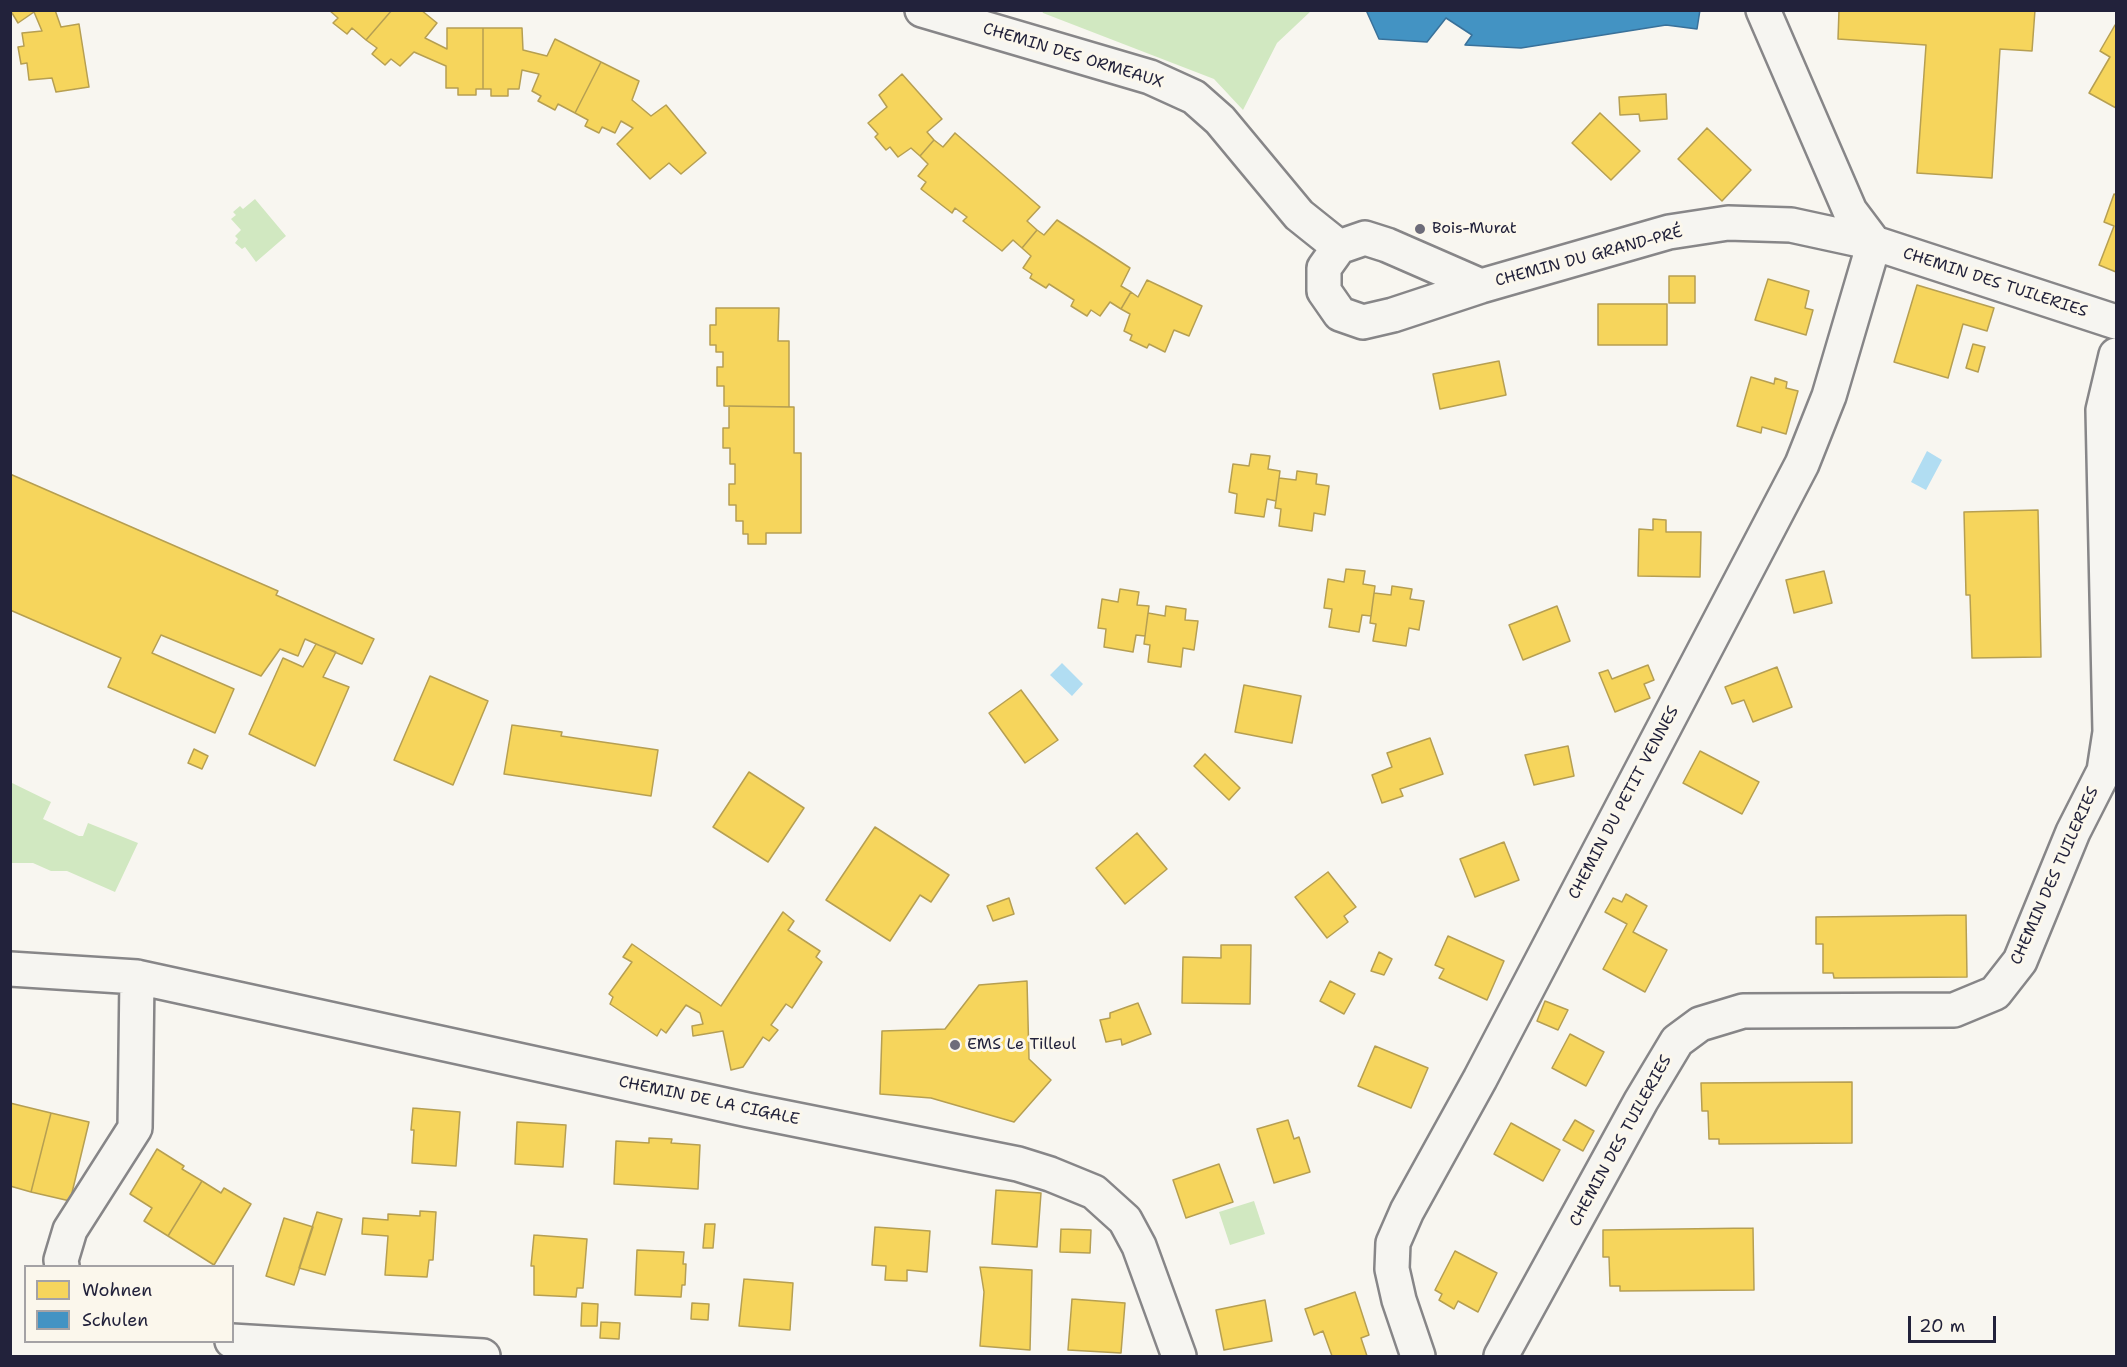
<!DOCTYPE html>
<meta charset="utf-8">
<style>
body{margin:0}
#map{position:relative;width:2127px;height:1367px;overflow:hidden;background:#f8f6f0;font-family:"Shantell Sans",sans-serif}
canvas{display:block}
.frame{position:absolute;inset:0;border:12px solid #22223b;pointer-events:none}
.legend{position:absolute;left:24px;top:1265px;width:210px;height:78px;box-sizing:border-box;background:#fbf7ec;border:2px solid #a4a2a5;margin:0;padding:8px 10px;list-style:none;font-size:18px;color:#22223b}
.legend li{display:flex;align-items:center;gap:12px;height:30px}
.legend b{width:30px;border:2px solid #a4a2a5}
.scale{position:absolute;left:1908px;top:1316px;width:88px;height:27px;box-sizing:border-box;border:3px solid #22223b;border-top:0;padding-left:8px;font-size:18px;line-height:21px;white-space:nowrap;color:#22223b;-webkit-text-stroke:4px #fbf7ec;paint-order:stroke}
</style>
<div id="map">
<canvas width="2127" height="1367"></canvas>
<div class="frame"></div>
<ul class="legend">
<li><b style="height:16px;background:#f6d55c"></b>Wohnen</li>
<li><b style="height:16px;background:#4393c3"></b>Schulen</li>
</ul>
<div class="scale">20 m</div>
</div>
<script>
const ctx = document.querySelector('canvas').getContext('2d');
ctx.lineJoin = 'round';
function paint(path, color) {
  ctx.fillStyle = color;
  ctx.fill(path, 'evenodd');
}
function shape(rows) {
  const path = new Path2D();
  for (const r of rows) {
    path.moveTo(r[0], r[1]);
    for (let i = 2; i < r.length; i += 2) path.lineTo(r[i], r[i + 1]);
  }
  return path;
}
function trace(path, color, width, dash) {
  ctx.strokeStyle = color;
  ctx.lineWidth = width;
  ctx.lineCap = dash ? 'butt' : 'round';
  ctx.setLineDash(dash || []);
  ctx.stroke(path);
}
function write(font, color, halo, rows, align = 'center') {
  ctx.font = font + ' "Shantell Sans",sans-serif';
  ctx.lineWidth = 6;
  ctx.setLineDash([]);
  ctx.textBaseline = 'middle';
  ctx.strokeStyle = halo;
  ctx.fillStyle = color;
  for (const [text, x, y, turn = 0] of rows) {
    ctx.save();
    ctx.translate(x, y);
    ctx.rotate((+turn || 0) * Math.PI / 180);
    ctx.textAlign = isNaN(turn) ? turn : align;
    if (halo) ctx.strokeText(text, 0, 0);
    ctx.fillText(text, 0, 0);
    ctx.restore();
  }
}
paint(shape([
 [1042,11,1311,11,1277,43,1243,110,1214,79,1043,13],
 [255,199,286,236,256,262,245,247,242,249,235,243,238,239,235,236,241,230,231,219,236,215,233,212,240,206,243,209],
 [10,782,51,802,43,819,79,836,83,836,88,823,138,843,115,892,67,871,51,871,33,863,11,863],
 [1254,1201,1265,1234,1230,1245,1219,1212]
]), '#d1e8c1');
paint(shape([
 [1927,451,1942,460,1926,490,1911,482],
 [1062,663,1083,684,1072,696,1050,675]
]), '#b1ddf2');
const homes = shape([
 [10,10,55,10,61,27,79,24,89,87,56,92,52,78,29,80,27,63,21,64,18,47,24,46,22,33,42,31,34,12,18,23,12,13,10,14,10,10],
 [329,10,392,10,366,40,352,28,347,34,333,23,338,18,329,10],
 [392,10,421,10,437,23,425,38,447,49,447,28,483,28,483,89,476,89,476,95,458,95,458,88,446,88,446,66,414,52,400,66,391,59,385,65,372,54,377,48,366,40,392,10],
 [1839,10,2035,10,2032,51,2000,49,1992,178,1917,173,1926,45,1838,39,1839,10],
 [2115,25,2116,26,2116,108,2089,93,2110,57,2100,51,2115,25],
 [483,28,522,28,523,50,547,56,555,39,601,62,575,113,558,104,555,110,538,101,541,96,532,91,539,74,522,70,519,89,508,89,508,96,491,96,491,89,483,89,483,28],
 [601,62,639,81,632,100,651,116,666,105,706,153,681,174,669,163,650,179,617,144,633,128,621,121,615,133,602,127,599,133,585,126,588,120,575,113,601,62],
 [902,74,942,119,927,132,934,140,920,156,911,148,898,157,890,147,886,150,875,137,878,134,868,123,887,107,879,95,902,74],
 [1666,94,1667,119,1640,121,1639,114,1620,115,1619,97,1666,94],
 [1600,113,1640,151,1611,180,1572,143,1600,113],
 [1707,128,1751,170,1722,201,1678,159,1707,128],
 [955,133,1040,207,1027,221,1037,230,1022,248,1013,240,1002,251,963,221,967,217,955,208,952,213,921,189,926,182,918,176,928,164,920,156,934,140,943,147,955,133],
 [2114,194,2116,195,2116,272,2099,265,2114,226,2104,222,2114,194],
 [1057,220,1130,268,1121,286,1131,292,1121,309,1110,302,1100,316,1091,310,1087,316,1071,306,1074,300,1049,284,1046,288,1030,278,1032,274,1023,268,1031,256,1022,248,1037,230,1044,235,1057,220],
 [1669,276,1695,276,1695,303,1669,303,1669,276],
 [1768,279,1809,291,1805,308,1813,310,1806,335,1755,320,1768,279],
 [1147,280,1202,306,1189,336,1174,330,1165,352,1149,344,1147,348,1130,340,1132,335,1124,331,1130,314,1121,309,1131,292,1138,297,1147,280],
 [1917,285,1994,308,1987,331,1963,324,1948,378,1894,362,1917,285],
 [1598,304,1667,304,1667,345,1598,345,1598,304],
 [716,308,779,308,778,341,789,341,789,407,724,406,724,386,717,386,717,367,723,367,723,352,716,352,716,345,710,345,710,325,716,325,716,308],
 [1973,344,1985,347,1978,372,1966,368,1973,344],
 [1499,361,1506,395,1440,409,1433,374,1499,361],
 [1751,377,1774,384,1775,378,1787,382,1786,388,1798,391,1786,434,1762,427,1761,433,1737,426,1751,377],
 [729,406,794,407,794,453,801,453,801,533,766,533,766,544,748,544,748,534,743,534,743,521,736,521,736,505,729,505,729,484,735,484,735,464,730,464,730,448,723,448,723,428,729,428,729,406],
 [1251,454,1270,456,1268,469,1280,471,1276,501,1267,499,1264,517,1235,513,1237,494,1229,492,1233,464,1249,466,1251,454],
 [1297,471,1317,474,1316,484,1329,486,1325,515,1314,513,1312,531,1279,526,1281,509,1275,508,1279,478,1296,480,1297,471],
 [10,474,278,591,276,595,374,639,362,664,305,639,298,656,280,649,261,676,161,635,152,653,234,689,215,733,108,687,121,658,10,610,10,474],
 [2038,510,2041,657,1972,658,1970,595,1966,595,1964,512,2038,510],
 [1653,519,1666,520,1666,532,1701,532,1700,577,1638,576,1639,529,1653,530,1653,519],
 [1346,569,1365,571,1363,584,1375,586,1371,616,1362,615,1359,632,1329,627,1332,609,1324,608,1328,579,1344,582,1346,569],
 [1824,571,1832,603,1794,613,1786,580,1824,571],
 [1392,586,1412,589,1410,599,1424,601,1419,630,1409,628,1406,646,1373,641,1376,624,1370,623,1374,593,1391,595,1392,586],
 [1120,589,1139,592,1137,605,1149,606,1145,636,1136,635,1133,652,1104,647,1106,629,1098,628,1102,599,1118,602,1120,589],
 [1166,606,1186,609,1185,620,1198,621,1194,650,1183,648,1181,667,1148,662,1150,645,1144,644,1148,613,1165,616,1166,606],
 [1557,606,1570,641,1523,660,1509,625,1557,606],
 [316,644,336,652,323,677,349,687,315,766,249,734,283,658,303,667,316,644],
 [1648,665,1654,680,1644,684,1650,698,1615,712,1599,673,1608,670,1612,679,1648,665],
 [1777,667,1792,707,1753,722,1744,700,1732,704,1725,687,1777,667],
 [430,676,488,701,453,785,394,760,430,676],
 [1244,685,1301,696,1292,743,1235,732,1244,685],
 [1021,690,1058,740,1025,763,989,713,1021,690],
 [512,725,562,732,561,736,658,750,651,796,504,774,512,725],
 [1430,738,1443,774,1400,789,1403,796,1382,803,1372,775,1392,767,1387,753,1430,738],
 [1568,746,1574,776,1534,785,1525,755,1568,746],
 [194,749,208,756,202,769,188,763,194,749],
 [1700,751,1759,782,1742,814,1683,783,1700,751],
 [1205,754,1240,788,1229,800,1194,766,1205,754],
 [749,772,804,808,768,862,713,827,749,772],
 [875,827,949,875,931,902,920,895,890,941,826,900,875,827],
 [1137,833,1167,869,1125,904,1096,868,1137,833],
 [1504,842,1519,880,1475,897,1460,859,1504,842],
 [1328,872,1356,907,1344,916,1348,922,1327,938,1295,897,1328,872],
 [1626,894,1647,906,1633,932,1667,950,1645,992,1603,969,1627,924,1605,912,1613,898,1622,902,1626,894],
 [1009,898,1014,914,993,921,987,906,1009,898],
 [783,912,794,921,788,930,820,951,816,957,822,962,792,1008,786,1004,771,1025,778,1030,769,1041,763,1037,743,1067,731,1070,723,1031,693,1036,692,1026,703,1024,700,1013,686,1005,666,1033,661,1029,657,1036,610,1004,613,997,609,994,632,962,623,957,632,944,721,1006,783,912],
 [1966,915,1967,977,1834,978,1833,973,1823,973,1823,944,1816,944,1816,917,1966,915],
 [1448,936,1504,961,1487,1000,1439,978,1444,969,1435,965,1448,936],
 [1221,945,1251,945,1250,1004,1182,1003,1183,957,1221,958,1221,945],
 [1379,952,1392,959,1384,975,1371,971,1379,952],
 [1027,981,1029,1059,1051,1080,1014,1122,931,1098,880,1094,882,1031,945,1029,979,985,1027,981],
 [1330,981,1355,994,1344,1014,1320,1001,1330,981],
 [1545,1001,1568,1010,1558,1030,1537,1021,1545,1001],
 [1138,1003,1151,1034,1122,1045,1121,1039,1106,1042,1100,1020,1110,1018,1110,1013,1138,1003],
 [1570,1034,1604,1052,1586,1086,1552,1068,1570,1034],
 [1375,1046,1428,1068,1411,1108,1358,1086,1375,1046],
 [1852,1082,1852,1143,1719,1144,1719,1139,1709,1139,1708,1111,1702,1111,1701,1083,1852,1082],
 [10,1103,51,1113,31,1192,10,1186,10,1103],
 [413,1108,460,1112,456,1166,412,1163,414,1130,411,1130,413,1108],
 [51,1113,89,1122,70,1201,31,1192,51,1113],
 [1288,1120,1294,1139,1299,1137,1310,1172,1274,1183,1257,1129,1288,1120],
 [1575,1120,1594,1131,1583,1151,1563,1140,1575,1120],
 [517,1122,566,1125,563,1167,515,1164,517,1122],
 [1511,1123,1560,1150,1543,1181,1494,1154,1511,1123],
 [649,1138,672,1139,671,1143,700,1145,698,1189,614,1184,616,1141,649,1143,649,1138],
 [157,1149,184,1166,182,1169,202,1181,168,1236,144,1221,152,1208,130,1194,157,1149],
 [1219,1164,1233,1202,1186,1218,1173,1180,1219,1164],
 [202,1181,221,1193,224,1188,251,1204,214,1265,168,1236,202,1181],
 [996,1190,1041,1193,1037,1247,992,1244,996,1190],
 [420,1211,436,1212,433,1260,429,1260,427,1277,385,1275,388,1236,362,1234,363,1218,388,1220,388,1214,420,1216,420,1211],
 [317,1212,342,1219,325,1275,299,1268,317,1212],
 [284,1218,313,1227,294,1285,266,1276,284,1218],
 [705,1224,715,1224,713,1248,703,1248,705,1224],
 [875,1227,930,1231,927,1272,907,1270,907,1281,885,1280,886,1266,872,1265,875,1227],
 [1753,1228,1754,1290,1620,1291,1620,1286,1610,1286,1609,1257,1603,1257,1603,1230,1753,1228],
 [1061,1229,1091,1230,1090,1253,1060,1252,1061,1229],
 [534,1235,587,1239,583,1288,577,1288,576,1297,534,1295,534,1266,531,1266,534,1235],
 [637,1250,684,1252,683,1264,686,1264,685,1285,682,1285,681,1297,635,1295,637,1250],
 [1455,1251,1497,1273,1478,1312,1458,1301,1454,1309,1439,1300,1442,1294,1435,1290,1455,1251],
 [980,1267,1032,1270,1030,1350,980,1346,984,1292,980,1267],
 [744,1279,793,1283,790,1330,739,1326,744,1279],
 [1355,1292,1369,1335,1361,1338,1367,1356,1332,1356,1323,1331,1314,1335,1305,1309,1355,1292],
 [1072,1299,1125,1303,1121,1353,1068,1350,1072,1299],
 [1265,1300,1272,1341,1224,1350,1216,1310,1265,1300],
 [582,1303,598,1304,597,1326,581,1326,582,1303],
 [692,1303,709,1304,708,1320,691,1319,692,1303],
 [601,1322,620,1323,619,1339,600,1338,601,1322]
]);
paint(homes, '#f6d55c');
trace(homes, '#b69f52', 1.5);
const schools = shape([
 [1366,10,1700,10,1697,29,1666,25,1521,48,1465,45,1472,35,1446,18,1427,42,1379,39,1366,10]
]);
paint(schools, '#4393c3');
trace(schools, '#39719a', 1.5);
const street = shape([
 [922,10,1150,77,1194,97,1220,120,1299,215,1339,247],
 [1763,10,1850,211,1874,243],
 [1481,286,1387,245,1365,238,1339,247,1324,268,1324,291,1340,314,1363,322,1393,315,1481,286,1669,232,1728,223,1791,225,1874,243,2116,322],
 [10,969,137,977,748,1110,1018,1164,1050,1174,1094,1192,1125,1220,1139,1246,1179,1356],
 [62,1266,61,1260,70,1230,135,1128,137,977],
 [232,1341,483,1356],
 [1418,1356,1399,1300,1392,1269,1393,1243,1407,1211,1480,1079,1802,464,1829,396,1874,243],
 [1501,1356,1641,1101,1677,1041,1700,1024,1743,1011,1954,1010,1995,993,2020,961,2073,832,2104,771,2110,732,2103,410,2116,355]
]);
trace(street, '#878688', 38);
trace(street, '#f6f5f1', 33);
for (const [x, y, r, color] of [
 [1420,229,6,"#6d6c7a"],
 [955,1045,6,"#6d6c7a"]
]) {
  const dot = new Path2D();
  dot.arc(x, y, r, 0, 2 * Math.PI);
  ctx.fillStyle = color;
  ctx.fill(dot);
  trace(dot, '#fbf7ec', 2);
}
write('16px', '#22223b', '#fbf7ec', [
 ["CHEMIN DES ORMEAUX",1073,56,17],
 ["CHEMIN DU GRAND-PRÉ",1589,257,-15],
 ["CHEMIN DES TUILERIES",1995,283,18],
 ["CHEMIN DU PETIT VENNES",1624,803,-62],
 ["CHEMIN DES TUILERIES",2055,876,-66],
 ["CHEMIN DE LA CIGALE",709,1101,12],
 ["CHEMIN DES TUILERIES",1621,1141,-61]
]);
write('16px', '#22223b', '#fbf7ec', [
 ["Bois-Murat",1432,229],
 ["EMS Le Tilleul",967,1045]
], 'left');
</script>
